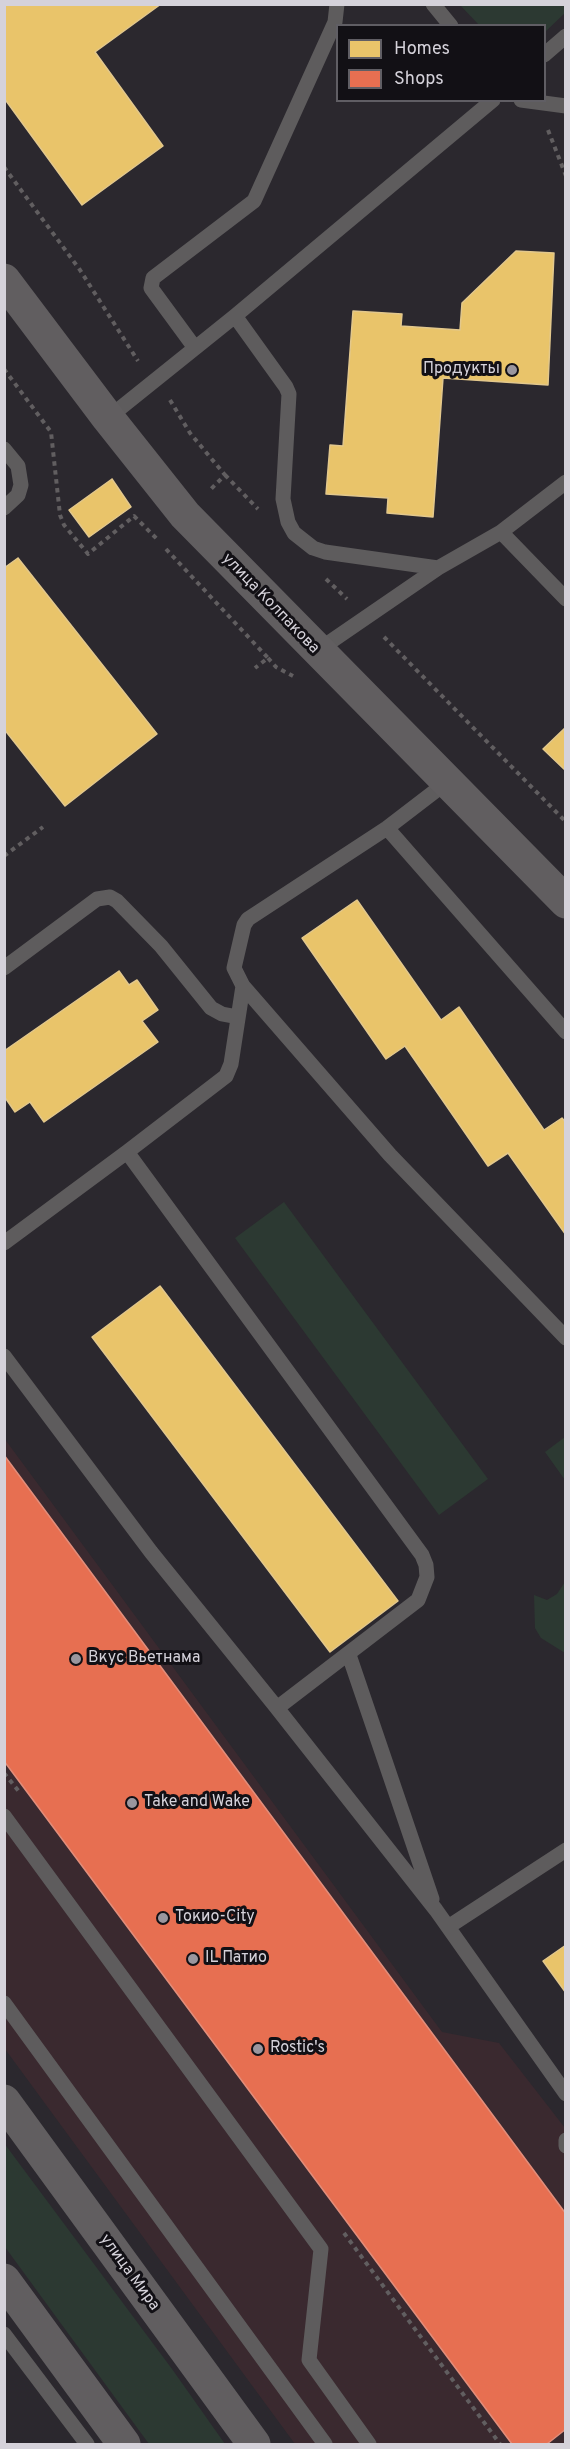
<!DOCTYPE html>
<meta charset="utf-8">
<style>
body{margin:0}
#map{position:relative;width:570px;height:2449px;overflow:hidden;background:#2b282e;font-family:Overpass,sans-serif}
canvas{display:block}
.frame{position:absolute;inset:0;border:6px solid #d5d2da;pointer-events:none}
.legend{position:absolute;left:336px;top:24px;width:210px;height:78px;box-sizing:border-box;background:#121015;border:2px solid #605e64;margin:0;padding:8px 10px;list-style:none;font-size:18px;color:#d5d2da}
.legend li{display:flex;align-items:center;gap:12px;height:30px}
.legend b{width:30px;border:2px solid #605e64}
</style>
<div id="map">
<canvas width="570" height="2449"></canvas>
<div class="frame"></div>
<ul class="legend">
<li><b style="height:16px;background:#e9c46a"></b>Homes</li>
<li><b style="height:16px;background:#e76f51"></b>Shops</li>
</ul>
</div>
<script>
const ctx = document.querySelector('canvas').getContext('2d');
ctx.lineJoin = 'round';
function paint(path, color) {
  ctx.fillStyle = color;
  ctx.fill(path, 'evenodd');
}
function shape(rows) {
  const path = new Path2D();
  for (const r of rows) {
    path.moveTo(r[0], r[1]);
    for (let i = 2; i < r.length; i += 2) path.lineTo(r[i], r[i + 1]);
  }
  return path;
}
function trace(path, color, width, dash) {
  ctx.strokeStyle = color;
  ctx.lineWidth = width;
  ctx.lineCap = dash ? 'butt' : 'round';
  ctx.setLineDash(dash || []);
  ctx.stroke(path);
}
function write(font, color, halo, rows, align = 'center') {
  ctx.font = font + ' Overpass,sans-serif';
  ctx.lineWidth = 6;
  ctx.setLineDash([]);
  ctx.textBaseline = 'middle';
  ctx.strokeStyle = halo;
  ctx.fillStyle = color;
  for (const [text, x, y, turn = 0] of rows) {
    ctx.save();
    ctx.translate(x, y);
    ctx.rotate((+turn || 0) * Math.PI / 180);
    ctx.textAlign = isNaN(turn) ? turn : align;
    if (halo) ctx.strokeText(text, 0, 0);
    ctx.fillText(text, 0, 0);
    ctx.restore();
  }
}
paint(shape([
 [4,1438,442,2032,499,2043,565,2128,565,2444,295,2444,5,2049]
]), '#3a292f');
paint(shape([
 [460,5,565,5,565,13,545,32,544,26,479,25],
 [284,1202,488,1479,439,1515,235,1238],
 [565,1437,565,1480,545,1452],
 [565,1582,565,1653,541,1638,535,1628,534,1595,547,1600,557,1594],
 [4,2143,172,2369,225,2444,149,2444,5,2247]
]), '#2c3932');
const homes = shape([
 [4,4,161,4,95,52,163,146,82,205,4,98,4,4],
 [516,251,554,253,548,385,443,378,433,517,387,513,388,498,326,494,330,445,343,446,353,311,402,314,401,326,460,330,462,303,516,251],
 [112,479,131,507,89,537,69,510,112,479],
 [18,558,157,734,65,806,4,729,4,568,18,558],
 [566,727,566,771,543,749,566,727],
 [357,900,441,1020,459,1007,544,1130,562,1118,566,1123,566,1235,508,1153,488,1166,405,1046,386,1059,302,938,357,900],
 [119,971,129,985,137,980,158,1010,142,1021,158,1042,44,1122,30,1102,15,1112,4,1096,4,1051,119,971],
 [160,1286,398,1601,330,1652,92,1337,160,1286],
 [566,1945,566,1993,543,1961,566,1945]
]);
paint(homes, '#e9c46a');
trace(homes, '#e3c88c', 1.5);
const shops = shape([
 [4,1455,566,2214,566,2429,547,2444,512,2444,4,1761,4,1455]
]);
paint(shops, '#e76f51');
trace(shops, '#e28d7a', 1.5);
trace(shape([
 [548,130,566,176],
 [4,167,80,270,138,361],
 [4,369,51,432,60,515,64,525,88,554,134,516,157,539],
 [170,400,190,433,225,475,210,490],
 [225,475,258,509],
 [166,549,268,658,255,668],
 [326,579,347,599],
 [384,637,566,822],
 [268,658,276,667,293,676],
 [4,856,43,827],
 [4,1773,21,1794],
 [344,2233,500,2444]
]), '#615e60', 4, [4.5, 4.5]);
trace(shape([
 [433,4,451,26],
 [544,55,566,36],
 [521,100,566,106],
 [235,316,286,387,289,394,283,499,288,522,294,533,313,548,325,552,438,568],
 [195,348,151,288,153,278,254,201,335,22,337,4],
 [108,418,235,316,493,100],
 [4,449,18,466,21,485,18,495,4,508],
 [501,532,566,599],
 [317,651,438,568,501,532,566,482],
 [447,782,387,828,248,919,244,925,234,968,243,986,390,1155,566,1338],
 [387,828,566,1032],
 [4,968,97,899,110,897,117,901,161,946,211,1008,222,1014,238,1017],
 [4,1243,127,1152,226,1076,231,1064,243,986],
 [4,1356,151,1552,277,1708,418,1600,427,1577,426,1565,422,1555,127,1152],
 [349,1655,432,1899],
 [277,1708,436,1910,566,2094],
 [4,1816,321,2249,309,2360,369,2444],
 [448,1927,566,1850],
 [4,2003,325,2444],
 [566,2140,566,2146],
 [4,2334,87,2444]
]), '#5e5c5d', 15);
trace(shape([
 [4,280,108,418,185,515,566,902],
 [4,2101,254,2444],
 [4,2280,124,2444]
]), '#615e60', 33);
for (const [x, y, r, color] of [
 [512,370,6,"#9a969e"],
 [76,1659,6,"#9a969e"],
 [132,1803,6,"#9a969e"],
 [163,1918,6,"#9a969e"],
 [193,1959,6,"#9a969e"],
 [258,2049,6,"#9a969e"]
]) {
  const dot = new Path2D();
  dot.arc(x, y, r, 0, 2 * Math.PI);
  ctx.fillStyle = color;
  ctx.fill(dot);
  trace(dot, '#121015', 2);
}
write('16px', '#d5d2da', '#121015', [
 ["Продукты",500,370,"right"],
 ["Вкус Вьетнама",88,1659],
 ["Take and Wake",144,1803],
 ["Токио-City",175,1918],
 ["IL Патио",205,1959],
 ["Rostic's",270,2049]
], 'left');
write('16px', '#d5d2da', '#121015', [
 ["улица Колпакова",270,604,46],
 ["улица Мира",129,2273,54]
]);
</script>
